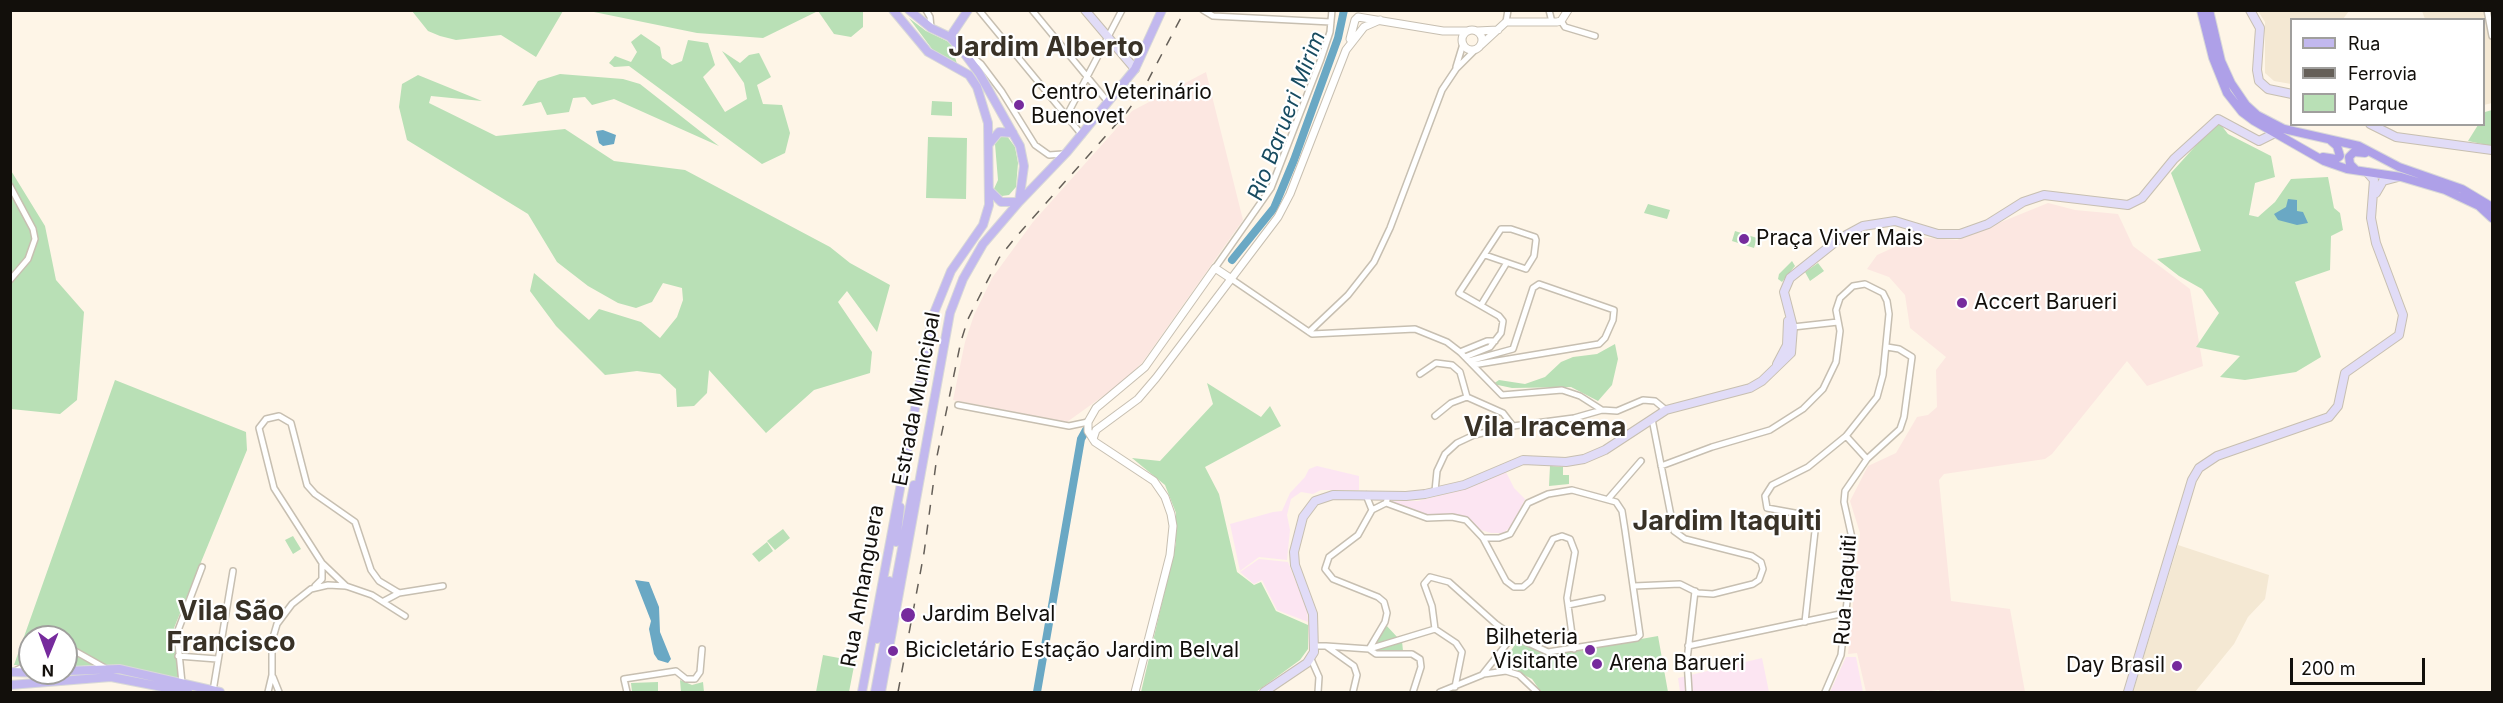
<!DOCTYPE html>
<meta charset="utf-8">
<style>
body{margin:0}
#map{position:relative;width:2503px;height:703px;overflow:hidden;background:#fef5e7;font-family:Inter,sans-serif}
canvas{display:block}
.frame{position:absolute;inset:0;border:12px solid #120f0b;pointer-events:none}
.legend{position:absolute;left:2290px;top:18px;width:195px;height:108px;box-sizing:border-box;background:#fff;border:2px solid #a09f9d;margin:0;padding:8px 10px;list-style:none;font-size:18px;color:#120f0b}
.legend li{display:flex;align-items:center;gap:12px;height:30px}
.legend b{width:30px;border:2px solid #a09f9d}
.north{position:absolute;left:18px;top:625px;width:60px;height:60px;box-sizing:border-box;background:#fff;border:2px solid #a09f9d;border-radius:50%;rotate:181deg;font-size:16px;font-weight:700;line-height:24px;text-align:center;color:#120f0b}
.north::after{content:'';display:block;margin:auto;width:21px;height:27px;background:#762b9d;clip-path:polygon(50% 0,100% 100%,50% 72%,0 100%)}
.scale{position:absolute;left:2290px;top:658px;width:135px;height:27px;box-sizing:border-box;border:3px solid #120f0b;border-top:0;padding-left:8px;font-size:18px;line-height:21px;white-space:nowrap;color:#120f0b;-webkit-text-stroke:4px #fff;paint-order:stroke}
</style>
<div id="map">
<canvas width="2503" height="703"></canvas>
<div class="frame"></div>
<ul class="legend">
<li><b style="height:8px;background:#c2b8ee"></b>Rua</li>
<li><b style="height:8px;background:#655f58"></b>Ferrovia</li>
<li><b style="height:16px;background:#b9e0b6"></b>Parque</li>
</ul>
<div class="north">N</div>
<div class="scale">200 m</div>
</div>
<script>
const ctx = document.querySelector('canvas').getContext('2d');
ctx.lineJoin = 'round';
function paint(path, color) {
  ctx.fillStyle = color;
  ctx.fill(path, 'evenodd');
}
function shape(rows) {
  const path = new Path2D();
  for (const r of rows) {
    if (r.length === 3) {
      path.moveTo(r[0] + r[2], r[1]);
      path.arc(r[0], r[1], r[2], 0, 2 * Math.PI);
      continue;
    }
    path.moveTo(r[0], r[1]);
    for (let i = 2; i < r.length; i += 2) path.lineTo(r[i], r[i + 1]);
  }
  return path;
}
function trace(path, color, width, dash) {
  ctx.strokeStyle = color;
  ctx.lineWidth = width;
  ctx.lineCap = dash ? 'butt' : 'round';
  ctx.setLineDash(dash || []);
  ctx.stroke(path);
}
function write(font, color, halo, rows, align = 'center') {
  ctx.font = font + ' Inter,sans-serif';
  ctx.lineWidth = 4.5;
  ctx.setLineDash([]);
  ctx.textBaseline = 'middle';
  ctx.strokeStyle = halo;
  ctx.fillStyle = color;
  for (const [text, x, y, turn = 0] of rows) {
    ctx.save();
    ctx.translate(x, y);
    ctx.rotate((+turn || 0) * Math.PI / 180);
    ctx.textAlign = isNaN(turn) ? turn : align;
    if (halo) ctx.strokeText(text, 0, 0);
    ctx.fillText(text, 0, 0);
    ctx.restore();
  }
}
paint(shape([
 [1206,72,1243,220,1142,363,1120,384,1067,422,953,400,965,342,974,315,992,278,1033,222,1132,111],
 [2048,203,2075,210,2118,214,2133,246,2190,289,2203,366,2147,386,2127,361,2052,454,2045,459,1944,474,1939,480,1951,601,2010,609,2025,692,1940,692,1939,690,1922,692,1866,692,1857,653,1848,654,1860,533,1850,501,1868,466,1896,453,1917,417,1928,415,1937,407,1936,370,1946,357,1910,328,1905,295,1889,277,1867,269,1877,255,1897,246,1902,236,1957,240]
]), '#fce7e1');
paint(shape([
 [2258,11,2349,11,2343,19,2292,20,2291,84,2274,81,2265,73,2265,22],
 [2422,11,2492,11,2492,103,2484,105,2484,20,2425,19],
 [2178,545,2269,575,2265,599,2248,617,2234,644,2195,692,2133,692]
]), '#f4e8d3');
paint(shape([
 [1317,466,1359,476,1359,490,1321,490,1313,494,1301,492,1291,499,1287,515,1290,530,1287,560,1259,557,1240,571,1230,524,1273,512,1282,511,1290,493,1305,477,1309,469],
 [1506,472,1514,488,1525,499,1513,525,1503,533,1491,533,1481,530,1466,517,1457,514,1424,516,1392,501,1418,501,1458,491],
 [1259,559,1288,562,1307,610,1308,622,1277,610,1262,580,1254,584,1240,572],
 [1846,657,1856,657,1863,692,1830,692],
 [1762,658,1769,692,1680,692,1678,678]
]), '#fce5f2');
paint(shape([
 [412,11,563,11,536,57,501,35,456,40,440,36,428,31],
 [589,11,863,11,863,27,851,37,834,34,818,11,763,38,697,33],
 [909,18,926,31,951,43,957,64,935,53],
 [641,34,660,47,662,58,672,65,682,61,688,40,708,43,715,65,703,77,725,112,747,99,744,83,722,51,740,63,749,55,759,53,771,77,757,85,763,104,782,105,790,133,785,153,762,164,629,66,614,67,609,63,615,56,631,62,637,52,631,42],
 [560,74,623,79,640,84,719,146,614,99,592,105,585,97,573,98,569,112,547,115,541,102,522,106,538,81],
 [418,75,482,101,431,96,429,103,496,136,565,129,614,161,685,170,830,247,850,263,890,285,877,332,847,291,838,302,872,352,870,373,814,390,766,433,709,370,707,393,694,406,677,407,676,389,660,374,637,371,605,375,556,326,530,291,534,273,589,320,599,309,641,322,660,338,677,317,683,300,682,288,663,283,652,302,636,308,618,303,588,286,557,262,528,214,407,140,399,107,402,84],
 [932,101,952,102,952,116,931,115],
 [2492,110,2492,146,2468,141,2478,125,2484,124,2485,112],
 [2218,121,2228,134,2271,156,2275,177,2255,183,2249,215,2258,217,2275,202,2291,179,2328,177,2334,208,2340,213,2343,230,2331,236,2330,270,2295,282,2321,357,2296,372,2245,380,2220,377,2240,356,2196,347,2219,313,2202,289,2179,276,2157,259,2201,251,2171,173],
 [1000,136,1007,136,1015,147,1018,163,1016,187,1009,195,1002,196,993,191,998,180,995,144],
 [928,137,967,138,966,199,926,198],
 [10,169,45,226,56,280,84,312,77,400,60,414,11,409],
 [1648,204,1670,210,1667,219,1644,213],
 [1735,231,1757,238,1754,248,1732,241],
 [1792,261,1795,266,1782,282,1778,279,1779,274],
 [1818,263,1824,271,1810,281,1805,272],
 [1615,344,1618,359,1612,385,1598,401,1571,387,1512,388,1493,384,1499,380,1525,384,1545,377,1561,362,1573,357,1597,354],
 [115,380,246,432,247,450,174,628,180,680,106,666,66,643,66,637,30,637,30,661,22,665,14,665],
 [1207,383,1261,417,1270,406,1281,426,1205,467,1219,494,1237,572,1254,585,1261,582,1276,611,1308,625,1308,649,1300,660,1256,692,1141,692,1176,543,1176,513,1165,485,1132,458,1160,461,1213,404],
 [1550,466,1563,467,1563,475,1569,475,1569,484,1549,486],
 [783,529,790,538,775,550,767,541],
 [293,536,301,549,293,554,285,540],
 [767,542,773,551,759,562,752,554],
 [1386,625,1398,638,1375,645,1372,642],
 [1658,636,1668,692,1541,692,1532,679,1510,668,1507,662,1507,656,1517,642,1545,653,1556,654],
 [1402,641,1403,651,1383,653,1375,649],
 [66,649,96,665,66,667],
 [823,655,855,661,849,692,816,692],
 [680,680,692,685,703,682,704,692,681,692],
 [658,682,658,692,632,692,631,683]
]), '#b9e0b6');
paint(shape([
 [603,130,616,135,614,144,603,146,599,143,596,131],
 [2288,199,2297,200,2297,211,2303,212,2308,223,2297,225,2278,220,2274,214,2286,207],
 [635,580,649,582,659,607,660,632,671,659,668,663,658,660,654,654,649,629,651,621]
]), '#6aa8c4');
trace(shape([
 [1232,260,1274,208,1294,160,1338,38,1344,10],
 [1037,692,1081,439,1086,430]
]), '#6aa8c4', 8);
const minor = shape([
 [926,10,930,17,931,28],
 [979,10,1082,135],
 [1032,10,1108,102],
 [1203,10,1213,16,1331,22],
 [1549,10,1552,22],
 [2487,10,2492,36],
 [1561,21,1565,27,1595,36],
 [1506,22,1508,10],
 [967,53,981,64,1002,92,1035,145,1049,155,1063,154],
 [1456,67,1463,44],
 [1066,117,1122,10],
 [10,186,33,229,35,239,28,259,10,280],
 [1215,268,1271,188,1321,59,1330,32,1332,10],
 [1230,278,1312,334,1415,329,1447,342,1460,352,1502,395,1562,390,1580,396,1602,410],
 [1481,305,1506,264],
 [1793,327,1838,322],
 [1309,332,1348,295,1374,262,1390,228,1442,90,1456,69,1475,50],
 [1460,352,1487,341,1495,341],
 [1465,357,1490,347,1501,333,1503,321,1499,316,1459,293,1501,229,1511,229,1535,237,1536,240,1534,256,1526,269,1485,255],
 [1469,361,1513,349,1533,288,1539,284,1614,310,1613,320,1605,338,1599,344,1473,365],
 [1420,374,1436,363,1452,365,1460,372,1467,397,1503,413,1513,426],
 [958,405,1069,426,1088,422],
 [1435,416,1451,403,1467,397],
 [1846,436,1867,459],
 [1661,466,1712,447,1770,430,1803,409,1823,389,1836,362,1840,331,1836,310,1840,298,1853,286,1865,284,1883,293,1887,301,1889,314,1883,375,1877,397,1846,436,1808,467,1772,485,1765,496,1767,508,1811,516,1816,522,1805,622],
 [1435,491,1437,471,1445,454,1457,443,1474,435,1513,426,1574,418,1602,410,1617,411,1643,400,1655,401,1666,410],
 [1366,495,1372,510],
 [1609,498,1641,461],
 [1387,500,1386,503,1372,510,1358,535,1329,557,1325,569,1333,579,1378,597,1384,602,1387,613,1385,622,1369,649,1376,654,1412,654,1420,659,1421,667,1413,692],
 [1386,503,1427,518,1452,517,1466,520,1483,538,1506,581,1514,587,1523,587,1530,581,1553,539,1562,536,1570,539,1575,552,1567,598,1574,649],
 [315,586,322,579,322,565],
 [346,586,322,563,274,488,259,428,266,419,279,416,291,423,307,485,315,494,355,522,371,570,379,581,399,593,443,586],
 [1634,586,1680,584,1698,593,1713,594,1753,584,1759,580,1763,569,1761,562,1752,556,1685,539,1674,531,1652,419],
 [384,601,399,593],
 [1568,605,1602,598],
 [66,646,105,668],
 [1315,646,1326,646,1354,666,1357,675,1353,692],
 [1326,646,1369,649,1435,629],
 [1688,646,1845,613],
 [1502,653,1506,671],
 [178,656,217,659],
 [1311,659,1319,677,1318,692],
 [15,671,30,663],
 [1484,674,1506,671,1519,675,1537,692],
 [273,677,279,692],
 [182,683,177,633,202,567],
 [1455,687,1462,652,1456,643,1435,629,1432,606,1424,584,1430,577,1449,582,1496,624,1513,636,1548,652,1637,638,1640,635,1625,530,1622,511,1616,502,1572,490,1548,494,1528,503,1510,534,1499,538,1483,538],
 [213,691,233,571],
 [268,692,272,675,272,641,277,624,292,604,311,589,328,585,346,586,372,595,405,616],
 [627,692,624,679,676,671,686,679,695,679,700,672,702,649],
 [1440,692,1482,675,1513,636],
 [1689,692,1687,660,1695,591],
 [1825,692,1841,655,1851,566,1852,538,1844,502,1845,491,1867,459,1900,429,1904,417,1912,357,1899,349,1887,347]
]);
const tertiary = shape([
 [1472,40,10],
 [1477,31,1498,30],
 [1350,39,1355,20,1358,17,1443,31,1468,31],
 [1481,45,1506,22,1557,22,1561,21,1568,10],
 [1093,439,1096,430,1138,399,1156,378,1278,217,1290,194,1346,50,1364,27,1380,20],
 [1135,692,1170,555,1173,526,1171,514,1165,497,1154,481,1095,442,1088,431,1088,422,1096,408,1145,367,1215,268,1230,278]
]);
const secondary = shape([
 [1085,10,1135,69],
 [2250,10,2260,28,2257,70,2259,81,2268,89,2292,94],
 [2370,124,2396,137,2492,150],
 [2376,193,2383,181,2398,177],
 [1777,364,1787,345,1788,321],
 [1264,692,1307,663,1314,652,1313,614,1295,565,1294,552,1303,517,1315,501,1333,495,1406,496,1425,494,1464,485,1523,460,1566,462,1584,459,1605,450,1666,410,1750,388,1762,381,1791,353,1793,327,1784,292,1790,278,1839,239,1863,226,1895,221,1938,234,1960,234,1988,224,2023,202,2044,195,2128,205,2142,198,2174,159,2218,119,2259,141,2273,134],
 [2128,692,2192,480,2199,468,2217,456,2329,417,2338,406,2345,373,2399,335,2403,315,2376,243,2371,218,2374,180,2367,172]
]);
const primary = shape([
 [950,37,968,10],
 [989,144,999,132,1013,133],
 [989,190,1001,202,1019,202,1067,152,1135,69,1162,10],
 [896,542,900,507],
 [877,639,889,581],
 [66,671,119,669,220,692],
 [10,672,43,673],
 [10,685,111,677,188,692],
 [862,692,932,318,951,271,983,225,989,205,988,123,977,87,969,75,928,52,893,10],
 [875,692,914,485],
 [881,692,950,313,963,279,983,244,1019,202,1024,166,1020,146,979,73,961,49,950,37,931,28,909,10]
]);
const trunk = shape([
 [2201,10,2213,58,2227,93,2242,112,2254,121,2324,161,2347,169,2401,177,2445,190,2479,206,2492,218],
 [2209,10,2221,61,2231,83,2246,105,2257,115,2284,129,2359,146,2399,167,2462,189,2492,207],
 [2323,157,2336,159,2340,156,2337,146,2330,140],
 [2356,170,2350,164,2349,157,2354,152,2365,153]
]);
trace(minor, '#c7bfb1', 8);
trace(tertiary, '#c7bfb1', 9);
trace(secondary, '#c7bfb1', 10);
trace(primary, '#d9d9d8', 10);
trace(trunk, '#d9d9d8', 10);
trace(minor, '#fff', 5);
trace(tertiary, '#fff', 7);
trace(secondary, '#e1dcf7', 8);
trace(primary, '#c2b8ee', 8);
trace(trunk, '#aea0e8', 8);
trace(shape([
 [898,692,924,553,937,456,961,341,968,319,999,258,1015,238,1127,112,1144,88,1185,10]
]), '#655f58', 1.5, [10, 10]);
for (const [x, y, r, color] of [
 [1019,105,6,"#762b9d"],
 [1744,239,6,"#762b9d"],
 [1962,303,6,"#762b9d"],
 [908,615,8,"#762b9d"],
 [1590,650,6,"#762b9d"],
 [893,651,6,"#762b9d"],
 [1597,664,6,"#762b9d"],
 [2177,666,6,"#762b9d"]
]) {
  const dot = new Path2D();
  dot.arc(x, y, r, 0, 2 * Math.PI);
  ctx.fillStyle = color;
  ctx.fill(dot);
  trace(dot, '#fff', 2);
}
write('21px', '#120f0b', '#fff', [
 ["Centro Veterinário",1031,93],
 ["Buenovet",1031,117],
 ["Praça Viver Mais",1756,239],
 ["Accert Barueri",1974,303],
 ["Jardim Belval",922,615],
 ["Bilheteria",1578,638,"right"],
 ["Visitante",1578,662,"right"],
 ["Bicicletário Estação Jardim Belval",905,651],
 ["Arena Barueri",1609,664],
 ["Day Brasil",2165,666,"right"]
], 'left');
write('21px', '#120f0b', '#fff', [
 ["Estrada Municipal",917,399,-79],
 ["Rua Anhanguera",863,586,-80],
 ["Rua Itaquiti",1846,590,-86]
]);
write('italic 22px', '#174b60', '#fff', [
 ["Rio Barueri Mirim",1287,116,-69]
]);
write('bold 27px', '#393227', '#fff', [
 ["Jardim Alberto",1046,48],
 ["Vila Iracema",1545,428],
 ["Jardim Itaquiti",1727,522],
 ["Vila São",231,612],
 ["Francisco",231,643]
]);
</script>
